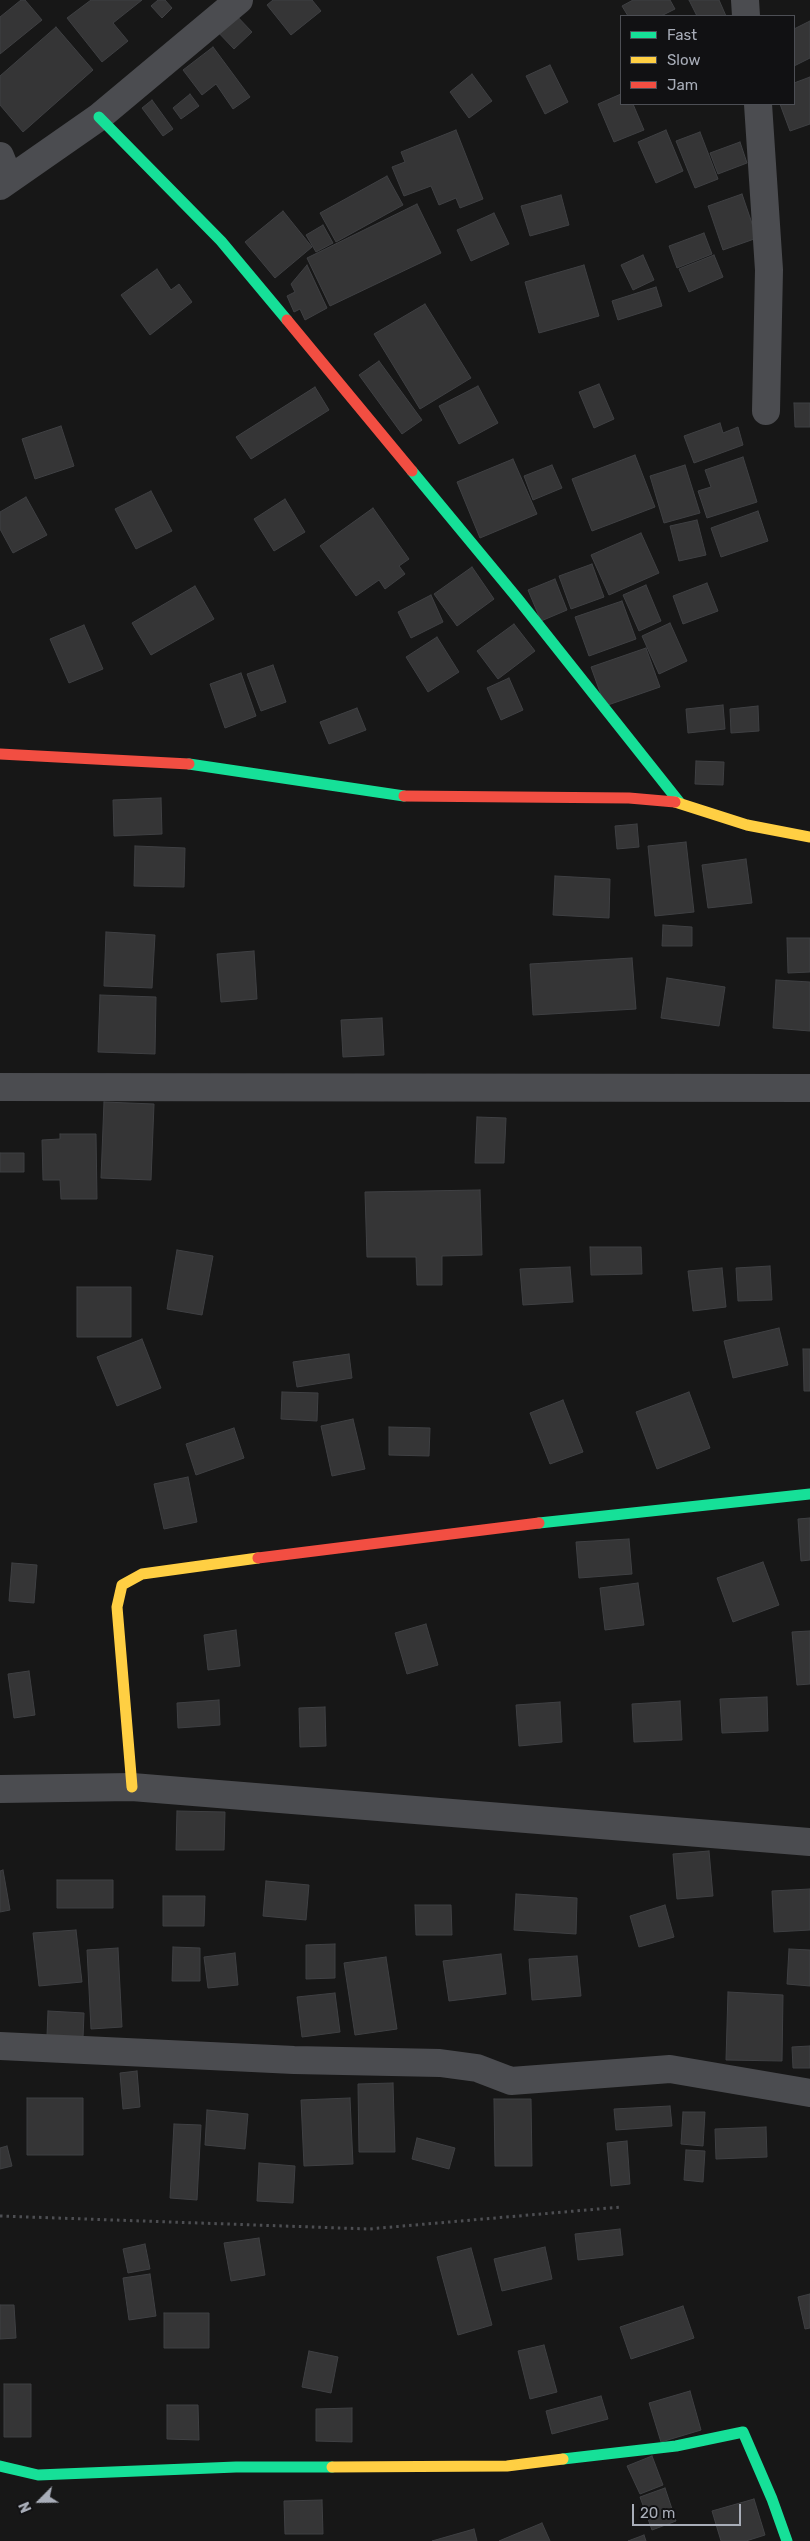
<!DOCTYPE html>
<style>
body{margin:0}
#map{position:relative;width:810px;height:2541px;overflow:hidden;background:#171717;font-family:Rubik,sans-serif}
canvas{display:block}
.legend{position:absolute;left:620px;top:15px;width:175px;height:90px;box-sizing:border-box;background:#111113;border:1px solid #4d4f55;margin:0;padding:6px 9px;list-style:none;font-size:15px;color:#a8adb8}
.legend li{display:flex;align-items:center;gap:10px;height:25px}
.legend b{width:25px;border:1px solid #4d4f55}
.north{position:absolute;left:15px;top:2476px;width:50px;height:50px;-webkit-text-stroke:4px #111113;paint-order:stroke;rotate:247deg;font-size:14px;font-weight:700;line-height:20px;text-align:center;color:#a8adb8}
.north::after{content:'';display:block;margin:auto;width:18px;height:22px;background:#a8adb8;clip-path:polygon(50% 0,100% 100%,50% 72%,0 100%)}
.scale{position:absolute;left:632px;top:2504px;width:109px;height:22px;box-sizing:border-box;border:2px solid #a8adb8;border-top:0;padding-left:6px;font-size:15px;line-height:18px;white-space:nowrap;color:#a8adb8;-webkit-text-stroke:4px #111113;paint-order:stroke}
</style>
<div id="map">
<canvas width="810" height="2541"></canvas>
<ul class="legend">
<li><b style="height:6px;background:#16e098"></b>Fast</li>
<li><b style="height:6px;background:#ffcf43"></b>Slow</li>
<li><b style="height:6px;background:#f24e42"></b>Jam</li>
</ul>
<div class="north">N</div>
<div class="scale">20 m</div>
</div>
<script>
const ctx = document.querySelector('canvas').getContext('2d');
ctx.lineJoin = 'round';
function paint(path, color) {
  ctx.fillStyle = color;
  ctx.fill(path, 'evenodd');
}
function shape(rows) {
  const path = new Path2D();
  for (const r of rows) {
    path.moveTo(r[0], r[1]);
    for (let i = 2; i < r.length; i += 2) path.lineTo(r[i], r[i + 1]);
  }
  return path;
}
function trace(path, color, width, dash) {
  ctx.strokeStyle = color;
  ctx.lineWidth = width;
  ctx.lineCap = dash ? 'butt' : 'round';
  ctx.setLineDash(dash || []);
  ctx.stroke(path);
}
const building = shape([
 [21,0,25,0,42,20,0,54,0,17,21,0],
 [91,0,142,0,113,23,128,41,102,62,67,18,91,0],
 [158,0,165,0,172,8,162,18,151,6,158,0],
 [273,0,312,0,321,11,291,35,267,5,273,0],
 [633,0,670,0,675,9,661,16,628,16,622,6,633,0],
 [689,0,719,0,726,16,697,16,689,0],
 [233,12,252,32,234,49,215,29,233,12],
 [810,21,810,58,794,66,794,29,810,21],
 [56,27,93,70,23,132,0,105,0,76,56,27],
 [213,47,250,97,233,109,216,84,202,95,183,70,213,47],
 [550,65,568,102,545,114,526,76,550,65],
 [472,74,492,101,469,118,450,92,472,74],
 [810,77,810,124,790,131,780,104,794,104,794,83,810,77],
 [190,94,199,106,181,119,173,108,190,94],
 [621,94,621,104,633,104,644,130,614,142,598,104,621,94],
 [152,100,173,129,163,136,142,108,152,100],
 [456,130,483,199,460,208,456,198,439,205,431,186,404,196,392,167,405,162,401,152,456,130],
 [666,130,683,171,656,183,638,142,666,130],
 [700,132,718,179,695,188,676,141,700,132],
 [740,142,747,163,718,174,710,153,740,142],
 [387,176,403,205,336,242,320,213,387,176],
 [742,194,757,238,723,250,708,206,742,194],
 [561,195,569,225,530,236,521,206,561,195],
 [417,204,441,253,330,306,307,258,417,204],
 [283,211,312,247,275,278,245,242,283,211],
 [494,213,509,244,471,261,457,230,494,213],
 [323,225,333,243,316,252,306,235,323,225],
 [704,233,712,254,677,268,669,246,704,233],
 [643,255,654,280,633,290,621,265,643,255],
 [714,255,723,277,689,292,679,269,714,255],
 [307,265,327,308,305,320,300,309,294,312,287,296,295,292,291,284,307,265],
 [584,265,599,316,539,333,525,282,584,265],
 [157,269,171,290,179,284,192,302,150,335,121,295,157,269],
 [656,287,662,306,618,320,612,301,656,287],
 [425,304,471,378,420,409,374,334,425,304],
 [379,361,422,420,402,434,359,375,379,361],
 [599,384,614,419,594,428,579,392,599,384],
 [478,386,498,423,459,444,439,406,478,386],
 [315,387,329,410,251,459,236,437,315,387],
 [794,403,810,403,810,427,795,427,794,403],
 [720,423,723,433,738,427,743,445,694,463,684,436,720,423],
 [61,426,74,466,35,479,22,439,61,426],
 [635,455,655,507,592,531,572,479,635,455],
 [743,457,757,502,707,518,698,491,711,487,705,470,743,457],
 [513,459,537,514,480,538,457,482,513,459],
 [552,465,562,488,533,500,524,476,552,465],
 [685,465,700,513,664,523,650,476,685,465],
 [151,491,172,531,136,549,115,509,151,491],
 [26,497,47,535,13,553,0,529,0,512,26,497],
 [285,499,305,532,274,551,254,519,285,499],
 [373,508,409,559,399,566,405,574,385,589,379,580,356,596,320,546,373,508],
 [758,511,768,541,721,557,711,528,758,511],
 [697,520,706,555,679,561,670,526,697,520],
 [641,533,659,573,609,595,591,555,641,533],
 [592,564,604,597,571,609,559,576,592,564],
 [472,567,494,599,457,626,434,594,472,567],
 [555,579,567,610,541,621,528,590,555,579],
 [707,583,718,611,683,624,673,596,707,583],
 [646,585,661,621,639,631,623,595,646,585],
 [195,586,214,619,151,655,132,623,195,586],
 [431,595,443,622,411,638,398,612,431,595],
 [622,601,636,639,589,656,575,617,622,601],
 [670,623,687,661,659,674,642,636,670,623],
 [514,624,535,651,498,679,477,651,514,624],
 [84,625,103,669,69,683,50,639,84,625],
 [437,637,459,672,428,692,406,657,437,637],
 [646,648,660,687,605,706,591,667,646,648],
 [273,665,286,702,261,711,247,674,273,665],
 [241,673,256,716,225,728,210,684,241,673],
 [509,678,523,710,501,720,487,688,509,678],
 [723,705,725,729,688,733,686,709,723,705],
 [758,706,759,731,731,733,730,709,758,706],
 [357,708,366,730,329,744,320,722,357,708],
 [696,761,724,762,723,785,695,784,696,761],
 [161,798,162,834,114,836,113,800,161,798],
 [637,824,639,847,617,849,615,826,637,824],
 [686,842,694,912,655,916,648,846,686,842],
 [135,846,185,848,184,887,134,886,135,846],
 [746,859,752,903,708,908,702,865,746,859],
 [555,876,610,879,609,918,553,915,555,876],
 [663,925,692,927,692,946,662,946,663,925],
 [106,932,155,935,152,988,104,986,106,932],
 [787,938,810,938,810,972,788,973,787,938],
 [254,951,257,999,221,1002,217,954,254,951],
 [632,958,636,1009,533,1015,530,964,632,958],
 [667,978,725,987,719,1026,661,1018,667,978],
 [776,980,810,982,810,1031,773,1028,776,980],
 [100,995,156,997,155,1054,98,1052,100,995],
 [382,1018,384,1055,343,1057,341,1020,382,1018],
 [104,1102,154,1104,151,1180,101,1178,104,1102],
 [477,1117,506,1118,504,1163,475,1163,477,1117],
 [60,1134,96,1134,97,1199,61,1199,60,1180,43,1180,42,1140,60,1139,60,1134],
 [0,1153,24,1153,24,1172,0,1172,0,1153],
 [480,1190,482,1255,442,1256,442,1285,417,1285,416,1257,367,1257,365,1192,480,1190],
 [590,1247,641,1247,642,1274,591,1275,590,1247],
 [177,1250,213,1256,202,1315,167,1309,177,1250],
 [770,1266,772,1300,738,1301,736,1268,770,1266],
 [570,1267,573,1302,523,1305,520,1269,570,1267],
 [722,1268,726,1307,693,1311,688,1271,722,1268],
 [77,1287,131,1287,131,1337,77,1337,77,1287],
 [779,1328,788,1365,733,1378,724,1341,779,1328],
 [142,1339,161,1388,117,1406,97,1357,142,1339],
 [803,1349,810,1349,810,1391,804,1391,803,1349],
 [349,1354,352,1378,297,1387,293,1362,349,1354],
 [282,1392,318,1393,317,1421,281,1419,282,1392],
 [689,1392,710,1448,657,1469,636,1412,689,1392],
 [563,1400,583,1452,550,1464,530,1413,563,1400],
 [353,1419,365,1469,332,1476,321,1426,353,1419],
 [389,1427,430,1428,429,1456,389,1455,389,1427],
 [234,1428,244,1458,196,1475,186,1444,234,1428],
 [188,1477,197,1522,164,1529,154,1484,188,1477],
 [810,1518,810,1560,801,1561,798,1519,810,1518],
 [629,1539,632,1574,579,1578,576,1542,629,1539],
 [763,1562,779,1605,733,1622,717,1578,763,1562],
 [12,1563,37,1565,34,1603,9,1601,12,1563],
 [638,1583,644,1625,605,1630,600,1588,638,1583],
 [426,1624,438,1665,407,1674,395,1633,426,1624],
 [236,1630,240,1666,208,1670,204,1635,236,1630],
 [810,1631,810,1684,797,1685,792,1632,810,1631],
 [29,1671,35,1715,14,1718,8,1674,29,1671],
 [767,1697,768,1731,722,1733,720,1699,767,1697],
 [219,1700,220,1725,178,1728,177,1703,219,1700],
 [680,1701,682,1740,634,1742,632,1704,680,1701],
 [560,1702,562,1742,519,1746,516,1705,560,1702],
 [325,1707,326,1746,300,1747,299,1708,325,1707],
 [177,1811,225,1812,224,1850,176,1850,177,1811],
 [709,1851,713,1896,677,1899,673,1854,709,1851],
 [3,1870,10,1910,0,1912,0,1871,3,1870],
 [57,1880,113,1880,113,1908,57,1908,57,1880],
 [266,1881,309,1885,306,1920,263,1916,266,1881],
 [810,1889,810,1930,774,1932,772,1891,810,1889],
 [516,1894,577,1898,576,1934,514,1930,516,1894],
 [163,1896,205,1896,204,1926,163,1926,163,1896],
 [415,1905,451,1905,452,1935,416,1935,415,1905],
 [665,1905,674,1937,639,1947,630,1916,665,1905],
 [76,1930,82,1982,39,1986,33,1933,76,1930],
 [335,1944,335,1978,306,1979,306,1945,335,1944],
 [173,1947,200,1948,200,1981,172,1981,173,1947],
 [118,1948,122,2027,91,2029,87,1950,118,1948],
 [789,1949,810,1950,810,1986,787,1984,789,1949],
 [235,1953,238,1985,208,1988,204,1957,235,1953],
 [501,1954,506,1994,449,2001,443,1961,501,1954],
 [577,1956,581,1996,532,2000,529,1959,577,1956],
 [386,1957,397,2029,355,2035,344,1963,386,1957],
 [728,1992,783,1995,782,2061,726,2060,728,1992],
 [335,1993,340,2032,302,2037,297,1997,335,1993],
 [48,2011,84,2013,83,2038,47,2036,48,2011],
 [810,2046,810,2068,793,2068,792,2047,810,2046],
 [137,2071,140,2107,123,2109,120,2073,137,2071],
 [393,2083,395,2152,359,2152,358,2084,393,2083],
 [27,2098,83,2098,83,2155,27,2155,27,2098],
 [350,2098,353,2164,304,2166,301,2100,350,2098],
 [494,2099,531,2099,532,2166,495,2166,494,2099],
 [670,2106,672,2126,616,2130,614,2109,670,2106],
 [207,2110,248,2114,245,2149,205,2145,207,2110],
 [683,2112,705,2112,703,2146,681,2144,683,2112],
 [174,2124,201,2125,197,2200,170,2198,174,2124],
 [766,2127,767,2157,716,2159,715,2129,766,2127],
 [417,2138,455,2148,449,2169,412,2159,417,2138],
 [627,2141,630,2184,611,2186,607,2143,627,2141],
 [7,2146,12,2166,0,2169,0,2148,7,2146],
 [686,2150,705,2151,703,2182,684,2180,686,2150],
 [259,2163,295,2166,293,2203,257,2201,259,2163],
 [620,2229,623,2255,578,2260,575,2234,620,2229],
 [259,2238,265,2275,231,2281,224,2243,259,2238],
 [145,2244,150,2269,128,2273,123,2249,145,2244],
 [545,2247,552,2279,502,2291,494,2259,545,2247],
 [471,2248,492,2325,458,2335,437,2257,471,2248],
 [150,2274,156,2316,129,2320,123,2278,150,2274],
 [810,2294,810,2328,805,2329,798,2297,810,2294],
 [0,2305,14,2305,16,2338,0,2339,0,2305],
 [683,2306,694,2338,631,2359,620,2327,683,2306],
 [164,2313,209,2313,209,2348,164,2348,164,2313],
 [544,2345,557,2392,530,2399,518,2351,544,2345],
 [309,2351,338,2357,331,2393,302,2387,309,2351],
 [4,2384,31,2384,31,2437,4,2437,4,2384],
 [690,2391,701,2430,661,2442,649,2403,690,2391],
 [601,2396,608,2419,552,2434,546,2411,601,2396],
 [167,2405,198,2405,199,2440,167,2439,167,2405],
 [352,2408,352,2442,316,2441,316,2409,352,2408],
 [652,2456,663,2485,640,2494,627,2466,652,2456],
 [665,2488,676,2521,652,2530,640,2497,665,2488],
 [754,2499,765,2535,746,2541,721,2541,712,2511,754,2499],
 [322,2500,323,2534,285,2534,284,2501,322,2500],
 [542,2523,550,2541,499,2541,542,2523],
 [474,2529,477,2541,432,2541,474,2529],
 [644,2535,646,2541,628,2541,644,2535]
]);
paint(building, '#353536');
trace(building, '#3f4043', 1);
trace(shape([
 [0,2216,369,2229,621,2207]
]), '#4d4e52', 3, [2.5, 4]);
trace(shape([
 [745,0,746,16],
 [758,104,769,270,766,411],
 [0,156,9,178],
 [0,186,99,117,239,0],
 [0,1087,810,1088],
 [0,1789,132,1787,810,1842],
 [0,2046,294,2060,440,2063,477,2068,511,2081,670,2069,810,2093]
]), '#4b4c50', 28);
trace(shape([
 [99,117,221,241,287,320],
 [412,471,518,599,680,803],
 [189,764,404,796],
 [539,1523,810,1494],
 [563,2459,676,2446,743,2432,772,2499,787,2541],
 [0,2466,38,2475,236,2467,332,2467]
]), '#16e098', 11);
trace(shape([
 [675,802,747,825,810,837],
 [132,1787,117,1607,122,1585,142,1574,258,1558],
 [332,2467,507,2466,563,2459]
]), '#ffcf43', 11);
trace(shape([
 [287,320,412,471],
 [0,754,189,764],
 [404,796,629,798,675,802],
 [258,1558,539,1523]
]), '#f24e42', 11);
</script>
